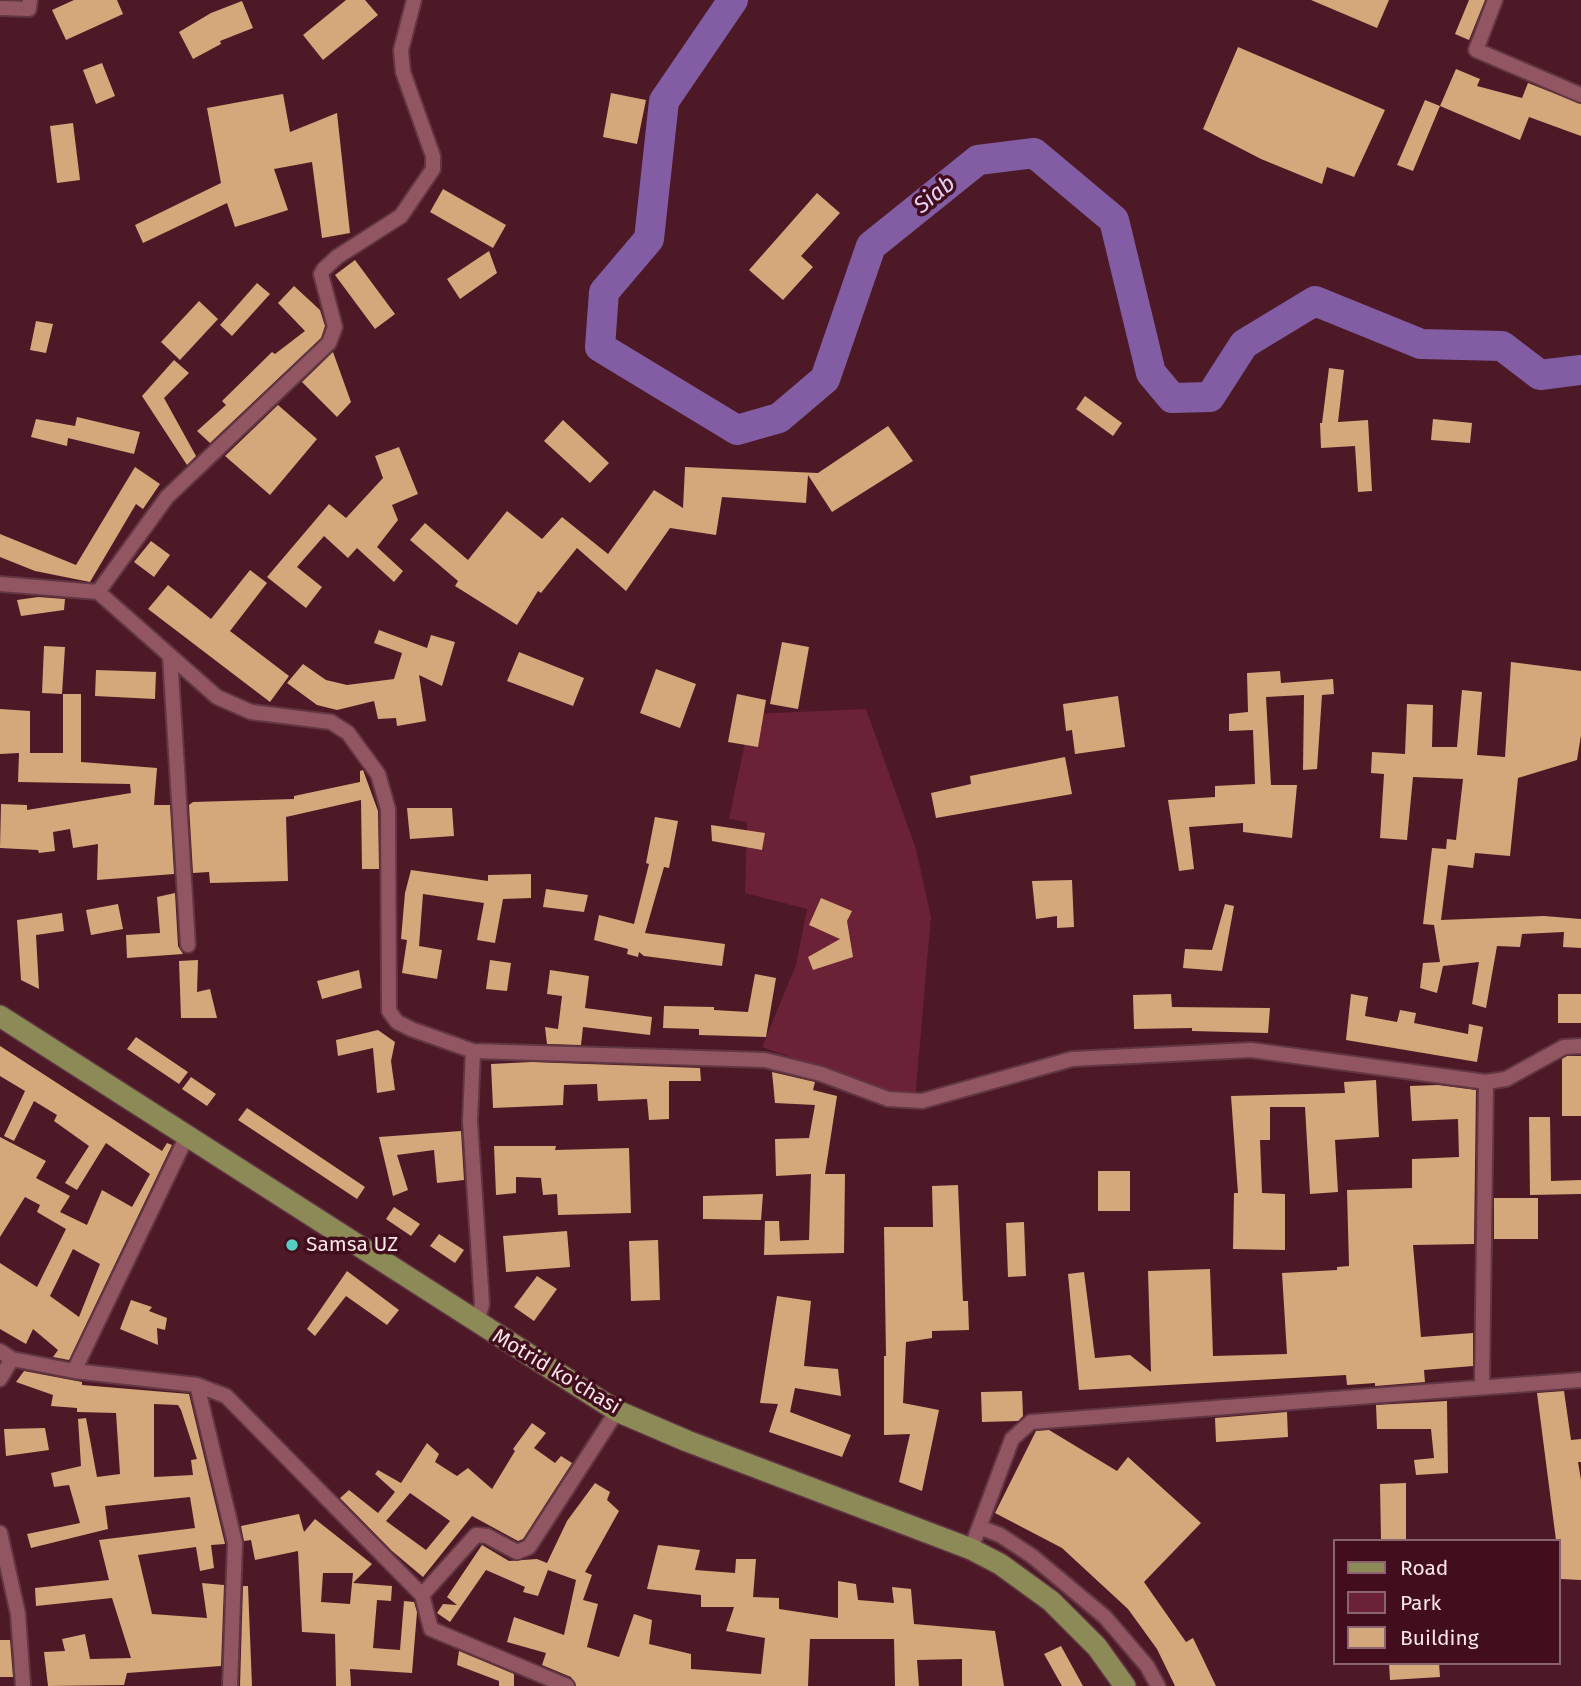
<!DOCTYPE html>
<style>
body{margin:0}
#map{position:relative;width:1581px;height:1686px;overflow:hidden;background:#4d1926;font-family:"Fira Sans",sans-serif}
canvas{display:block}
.legend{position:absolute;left:1333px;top:1539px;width:228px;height:126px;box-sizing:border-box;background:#420e1d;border:2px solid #8c646f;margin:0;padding:9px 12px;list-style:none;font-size:21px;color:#fbe5e9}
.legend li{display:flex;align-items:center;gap:14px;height:35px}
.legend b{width:35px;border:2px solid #8c646f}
</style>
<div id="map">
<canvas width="1581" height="1686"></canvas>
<ul class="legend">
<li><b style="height:9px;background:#8c8a57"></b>Road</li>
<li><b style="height:19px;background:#6b2136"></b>Park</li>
<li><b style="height:19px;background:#d4a87a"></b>Building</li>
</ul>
</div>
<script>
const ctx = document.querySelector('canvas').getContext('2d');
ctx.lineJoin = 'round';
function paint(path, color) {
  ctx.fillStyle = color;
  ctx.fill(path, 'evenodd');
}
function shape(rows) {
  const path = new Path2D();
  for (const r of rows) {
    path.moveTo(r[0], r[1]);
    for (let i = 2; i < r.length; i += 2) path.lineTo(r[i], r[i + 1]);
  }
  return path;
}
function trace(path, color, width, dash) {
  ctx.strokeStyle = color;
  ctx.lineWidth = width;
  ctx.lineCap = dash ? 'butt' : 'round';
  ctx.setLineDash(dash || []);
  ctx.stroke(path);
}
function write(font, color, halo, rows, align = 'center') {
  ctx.font = font + ' "Fira Sans",sans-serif';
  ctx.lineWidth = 7;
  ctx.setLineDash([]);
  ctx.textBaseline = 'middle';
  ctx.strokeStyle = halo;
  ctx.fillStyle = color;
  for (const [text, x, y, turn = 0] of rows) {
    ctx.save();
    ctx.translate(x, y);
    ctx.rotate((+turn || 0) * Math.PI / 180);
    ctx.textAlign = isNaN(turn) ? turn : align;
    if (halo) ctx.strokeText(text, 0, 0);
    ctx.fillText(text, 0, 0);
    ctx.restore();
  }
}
paint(shape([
 [866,709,916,849,931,917,915,1100,762,1047,796,965,807,909,745,893,747,822,729,819,751,714]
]), '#6b2136');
trace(shape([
 [733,0,664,101,649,239,604,292,600,347,737,430,779,418,825,379,871,246,978,160,1034,153,1114,220,1151,373,1172,398,1210,397,1244,344,1315,301,1421,344,1502,346,1540,375,1581,370]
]), '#825da3', 30);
paint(shape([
 [74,0,117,0,123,14,66,40,52,10],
 [346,0,365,0,378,15,323,60,303,35],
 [1311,0,1389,0,1377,28],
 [1469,0,1485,0,1469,40,1455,34],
 [242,1,253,28,220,41,221,44,193,59,179,32,211,13],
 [1238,47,1385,110,1354,177,1327,167,1322,184,1261,159,1203,129],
 [102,63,115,96,96,104,83,70],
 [1456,69,1480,79,1477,86,1522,98,1528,83,1581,104,1581,136,1529,117,1520,140,1440,106],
 [611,93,646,100,637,144,603,137],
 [283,94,290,132,337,113,350,233,322,238,312,162,274,169,288,210,235,227,227,203,143,243,135,225,221,183,207,108],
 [1425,100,1440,106,1413,171,1397,165],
 [73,123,80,180,57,183,50,126],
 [443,189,506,225,493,248,430,212],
 [817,193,840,213,801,256,813,267,783,300,749,270],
 [489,251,497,273,460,299,447,279],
 [355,260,395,314,375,329,335,275],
 [257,283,270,294,232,336,220,325],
 [294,286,320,310,325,326,321,338,210,443,197,431,226,405,222,401,272,352,275,354,305,331,278,303],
 [199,301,218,319,180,360,161,342],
 [36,321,53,324,46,353,30,350],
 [333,352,351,402,337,417,302,382],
 [174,360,189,373,164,398,196,456,187,465,142,396],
 [1329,368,1344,370,1338,422,1368,420,1372,491,1358,492,1355,446,1321,448,1320,423,1322,423],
 [1085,396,1122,423,1113,436,1076,409],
 [278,405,317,439,270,495,225,456],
 [77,417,140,432,134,454,68,438,67,446,31,437,36,419,75,426],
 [1433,419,1472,423,1470,443,1431,440],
 [563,420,609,463,590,483,544,441],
 [888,426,913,461,832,512,808,475,806,503,722,497,716,535,670,528,626,591,577,548,541,593,538,591,517,625,455,586,458,581,410,540,425,523,468,560,507,511,542,539,562,517,608,554,654,490,683,508,685,467,818,473],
 [399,447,418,494,392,505,398,520,377,547,403,571,394,582,357,548,348,558,324,536,297,567,322,587,306,608,267,577,329,504,346,518,383,478,375,456],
 [135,467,160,484,143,509,136,504,90,582,35,571,0,557,0,534,76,565],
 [151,541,170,555,154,577,134,562],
 [250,570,267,583,230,631,289,676,270,702,148,609,168,585,211,619],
 [38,597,65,599,64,610,21,616,17,600],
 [379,630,427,648,431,635,455,642,442,686,419,675,426,721,397,726,396,718,378,719,374,701,337,710,317,705,287,683,303,664,326,680,347,685,394,679,402,653,374,643],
 [782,642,809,647,798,709,770,704],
 [44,646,65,647,62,694,42,693],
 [519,652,584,678,573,706,507,681],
 [1511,662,1581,671,1581,735,1577,760,1518,778,1510,856,1475,853,1473,868,1448,865,1441,920,1544,916,1581,919,1581,948,1563,947,1564,932,1522,934,1520,947,1497,946,1486,1008,1472,1004,1479,962,1443,966,1437,993,1420,988,1423,963,1440,962,1434,925,1423,924,1432,848,1446,849,1447,839,1456,840,1463,779,1413,777,1407,840,1380,838,1384,774,1371,773,1372,752,1405,754,1407,704,1433,705,1432,747,1457,747,1462,690,1482,692,1477,755,1505,757],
 [656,669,696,684,680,728,640,713],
 [96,670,156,672,155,699,95,696],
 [1280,671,1281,683,1333,679,1334,694,1322,695,1317,769,1303,770,1304,695,1266,697,1271,785,1297,785,1292,838,1243,832,1243,823,1189,827,1194,869,1179,871,1168,800,1215,797,1215,786,1255,784,1253,730,1229,731,1229,714,1248,712,1247,673],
 [63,694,81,694,81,762,157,768,154,805,170,805,174,874,97,880,98,844,73,848,70,829,53,832,55,851,39,853,38,850,0,848,1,804,27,805,27,810,131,793,130,784,18,782,19,753,0,754,0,709,30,711,30,753,26,753,63,753],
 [737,694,766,700,758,747,728,742],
 [1118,696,1125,747,1075,754,1072,730,1066,731,1063,704],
 [1065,757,1072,794,936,818,931,793,971,784,970,776],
 [363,770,378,811,379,869,362,869,361,800,286,817,288,881,210,883,209,872,193,873,189,805,193,802,294,799,294,796,360,782,360,771],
 [407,808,452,808,454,836,410,839],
 [655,817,678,821,669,868,664,867,645,933,725,944,722,966,644,956,639,952,638,957,627,954,628,949,594,940,599,915,634,924,649,864,646,863],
 [711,825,765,833,762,850,712,841],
 [411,870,488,881,488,875,531,874,531,898,503,899,495,943,477,940,484,903,423,894,419,946,442,950,437,979,402,973,407,940,401,939,405,893],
 [1072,880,1074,927,1057,928,1057,916,1036,919,1032,881],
 [546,889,588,895,584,912,543,907],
 [175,893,178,946,183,954,127,958,126,935,160,933,157,897],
 [821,898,852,911,847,921,853,957,813,970,808,957,840,939,809,925],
 [118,904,123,929,91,935,86,910],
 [1225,904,1234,906,1222,971,1183,968,1185,949,1212,950],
 [62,913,64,931,36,935,39,989,21,980,17,920],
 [198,960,197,992,210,989,217,1018,181,1018,179,961],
 [490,960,511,963,507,991,486,989],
 [359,970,362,988,322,999,317,981],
 [550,970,589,976,585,1008,652,1017,650,1035,583,1027,581,1045,547,1044,545,1027,558,1029,562,996,547,994],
 [755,974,776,978,766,1037,699,1035,699,1029,663,1028,664,1006,714,1007,714,1010,748,1012],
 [1171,994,1172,1007,1270,1008,1268,1033,1192,1031,1192,1028,1134,1029,1133,995],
 [1351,994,1368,997,1365,1016,1397,1022,1400,1010,1416,1013,1414,1023,1468,1034,1469,1024,1483,1027,1477,1062,1346,1040],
 [1558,994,1581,994,1581,1023,1558,1023],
 [378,1030,395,1042,391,1061,395,1090,377,1093,373,1048,338,1056,336,1040],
 [136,1037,188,1072,179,1084,127,1049],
 [0,1046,162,1151,167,1143,172,1145,69,1360,53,1357,58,1350,33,1329,26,1344,0,1329,0,1263,37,1287,66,1229,37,1212,40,1205,25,1197,0,1237,0,1137,46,1161,36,1178,70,1196,60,1212,87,1225,102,1190,132,1207,150,1174,106,1143,77,1190,65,1183,89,1146,54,1121,57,1115,34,1101,14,1141,4,1136,25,1091,0,1076],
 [73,1249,100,1264,79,1317,50,1296],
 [1567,1056,1581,1056,1581,1116,1562,1116,1562,1059],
 [532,1062,700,1068,701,1081,669,1081,669,1119,649,1120,647,1099,598,1101,597,1084,564,1085,563,1105,493,1108,491,1064],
 [772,1072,815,1082,813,1090,837,1096,825,1174,845,1174,844,1253,764,1255,765,1221,779,1221,780,1241,809,1240,811,1174,776,1176,775,1139,809,1138,815,1105,775,1103],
 [191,1077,216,1094,207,1106,182,1089],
 [1376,1080,1379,1137,1335,1140,1338,1192,1310,1194,1305,1107,1270,1107,1270,1140,1260,1140,1262,1193,1285,1194,1285,1250,1233,1249,1234,1193,1238,1193,1231,1096,1345,1093,1344,1082],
 [1438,1085,1476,1090,1474,1244,1413,1245,1421,1337,1473,1333,1473,1366,1424,1370,1425,1382,1375,1386,1375,1383,1347,1385,1346,1375,1079,1390,1068,1274,1084,1272,1095,1358,1130,1355,1151,1372,1148,1271,1210,1269,1213,1356,1287,1354,1282,1273,1337,1270,1337,1267,1349,1266,1347,1190,1412,1188,1412,1159,1459,1157,1458,1119,1412,1121,1410,1086],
 [247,1108,365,1187,357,1199,238,1120],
 [1529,1117,1550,1117,1551,1181,1581,1180,1581,1194,1530,1195],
 [461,1131,464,1180,437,1183,434,1150,397,1155,408,1190,393,1196,379,1137],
 [494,1146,556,1146,555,1150,629,1148,631,1213,558,1215,557,1194,543,1195,541,1178,516,1177,516,1193,496,1195],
 [1098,1171,1130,1171,1130,1211,1098,1211],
 [958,1185,963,1301,968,1301,969,1330,932,1331,932,1338,906,1342,903,1403,939,1410,922,1491,899,1482,910,1434,884,1435,884,1356,886,1356,884,1227,933,1227,932,1186],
 [763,1194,761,1220,703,1219,703,1196],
 [1494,1198,1538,1198,1538,1239,1494,1239],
 [394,1207,420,1224,411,1236,386,1219],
 [1024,1222,1026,1276,1008,1277,1006,1223],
 [567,1231,570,1267,506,1272,503,1236],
 [439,1234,464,1250,455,1263,430,1246],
 [658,1240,660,1300,631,1301,629,1241],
 [347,1271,399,1310,387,1325,346,1296,315,1336,307,1329],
 [537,1276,557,1289,534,1321,514,1307],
 [777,1296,811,1301,804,1366,838,1369,841,1396,795,1388,790,1412,851,1435,842,1457,769,1432,778,1404,760,1403],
 [131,1300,152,1307,149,1311,167,1318,165,1330,157,1328,158,1345,120,1329],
 [24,1371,82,1382,82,1385,189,1394,225,1544,211,1545,214,1568,200,1571,196,1547,138,1555,152,1614,207,1618,202,1583,224,1585,221,1666,127,1673,124,1685,48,1686,44,1652,65,1651,62,1639,85,1634,90,1659,131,1658,112,1598,36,1606,35,1588,109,1580,99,1540,195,1528,190,1497,105,1506,108,1529,31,1548,27,1534,80,1523,69,1485,54,1487,51,1473,81,1466,78,1419,86,1418,97,1477,120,1474,116,1413,77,1412,77,1408,51,1406,53,1395,16,1382],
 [154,1404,178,1405,181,1410,197,1459,191,1460,193,1475,154,1477],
 [1022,1391,1023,1416,1018,1421,982,1422,981,1392],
 [1564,1391,1571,1440,1581,1439,1581,1462,1578,1462,1581,1480,1581,1580,1561,1579,1537,1393],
 [1447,1401,1448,1473,1416,1475,1414,1460,1434,1458,1431,1429,1377,1429,1376,1405],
 [1287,1412,1288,1437,1216,1442,1215,1418],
 [532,1423,546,1433,534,1448,555,1463,561,1456,572,1463,523,1539,518,1541,472,1516,423,1577,392,1551,340,1498,349,1490,378,1513,395,1492,375,1474,378,1470,401,1483,427,1443,439,1454,435,1462,457,1476,468,1468,492,1489,515,1451,513,1449],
 [410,1493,450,1521,426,1550,386,1521],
 [45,1428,49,1450,6,1456,4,1429],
 [1049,1430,1117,1471,1128,1457,1201,1523,1144,1582,1186,1642,1193,1638,1216,1686,1175,1686,1157,1649,1128,1609,1062,1548,995,1513,1036,1431],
 [595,1483,610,1492,607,1500,619,1511,585,1572,592,1575,583,1600,598,1604,587,1647,619,1657,634,1614,652,1620,649,1644,691,1654,691,1669,761,1674,765,1638,726,1631,734,1607,701,1607,701,1595,647,1589,658,1545,700,1550,695,1570,735,1573,736,1559,756,1559,753,1597,779,1598,779,1609,838,1618,838,1581,856,1584,858,1600,894,1603,892,1587,911,1589,914,1624,995,1631,1004,1686,962,1686,962,1659,917,1660,919,1686,895,1686,894,1639,810,1639,808,1686,576,1686,571,1677,542,1665,546,1653,507,1642,514,1617,564,1635,576,1580,548,1570,538,1596,523,1592,525,1587,486,1570,450,1622,437,1613,443,1604,457,1605,447,1597,482,1545,509,1561,537,1559,547,1563,567,1521],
 [1406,1483,1406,1541,1381,1541,1380,1484],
 [299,1514,304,1532,315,1519,372,1564,353,1583,392,1586,391,1601,377,1600,373,1648,400,1650,404,1601,414,1602,417,1612,412,1673,350,1669,351,1686,336,1686,335,1634,302,1632,298,1551,255,1560,251,1540,244,1541,241,1526],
 [323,1573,353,1573,350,1604,321,1602],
 [243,1586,248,1586,252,1686,240,1686],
 [0,1640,10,1640,13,1677,0,1677],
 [1061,1646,1083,1686,1062,1686,1044,1654],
 [459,1651,514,1674,514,1686,499,1686,499,1681,457,1665],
 [1389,1663,1439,1663,1440,1677,1390,1680]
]), '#d4a87a');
const minor = shape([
 [1495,0,1476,50,1581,95],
 [0,8,29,9,30,0],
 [0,584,98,592,217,697,251,712,331,722,348,733,378,774,388,809,389,1011,397,1022,411,1029,473,1051,470,1121,482,1304,477,1324],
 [98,592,167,497,329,343,335,327,321,274,324,269,337,257,401,216,433,169,433,156,403,72,401,50,414,0],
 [170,656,188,945],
 [473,1051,765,1060,821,1074,888,1099,922,1101,1072,1059,1251,1050,1486,1082,1506,1079,1564,1047,1581,1046],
 [0,1351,12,1359,74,1371,197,1385,226,1396,422,1595,431,1629,567,1686],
 [74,1371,188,1134],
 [0,1379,12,1359],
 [197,1385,235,1543,230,1686],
 [1482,1386,1486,1082],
 [979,1527,1000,1535,1032,1556,1105,1617,1147,1666,1158,1686],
 [0,1533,18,1614,23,1686],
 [971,1549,1012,1439,1031,1422,1581,1380],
 [422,1595,476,1535,487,1536,517,1552,529,1547,617,1411]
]);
const primary = shape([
 [0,1016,617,1411,687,1441,971,1549,1000,1564,1051,1601,1097,1647,1125,1686]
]);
trace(minor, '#613743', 18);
trace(primary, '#613743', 24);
trace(minor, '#925662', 14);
trace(primary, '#8c8a57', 21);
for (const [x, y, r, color] of [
 [292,1245,7,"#56cec3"]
]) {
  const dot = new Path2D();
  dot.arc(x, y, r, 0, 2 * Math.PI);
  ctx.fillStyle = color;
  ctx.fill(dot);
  trace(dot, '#420e1d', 2.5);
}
write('21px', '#fbe5e9', '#420e1d', [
 ["Samsa UZ",306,1245]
], 'left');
write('21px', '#fbe5e9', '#420e1d', [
 ["Motrid ko'chasi",556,1372,31]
]);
write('italic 23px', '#e4d1f8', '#420e1d', [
 ["Siab",935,195,-39]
]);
</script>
